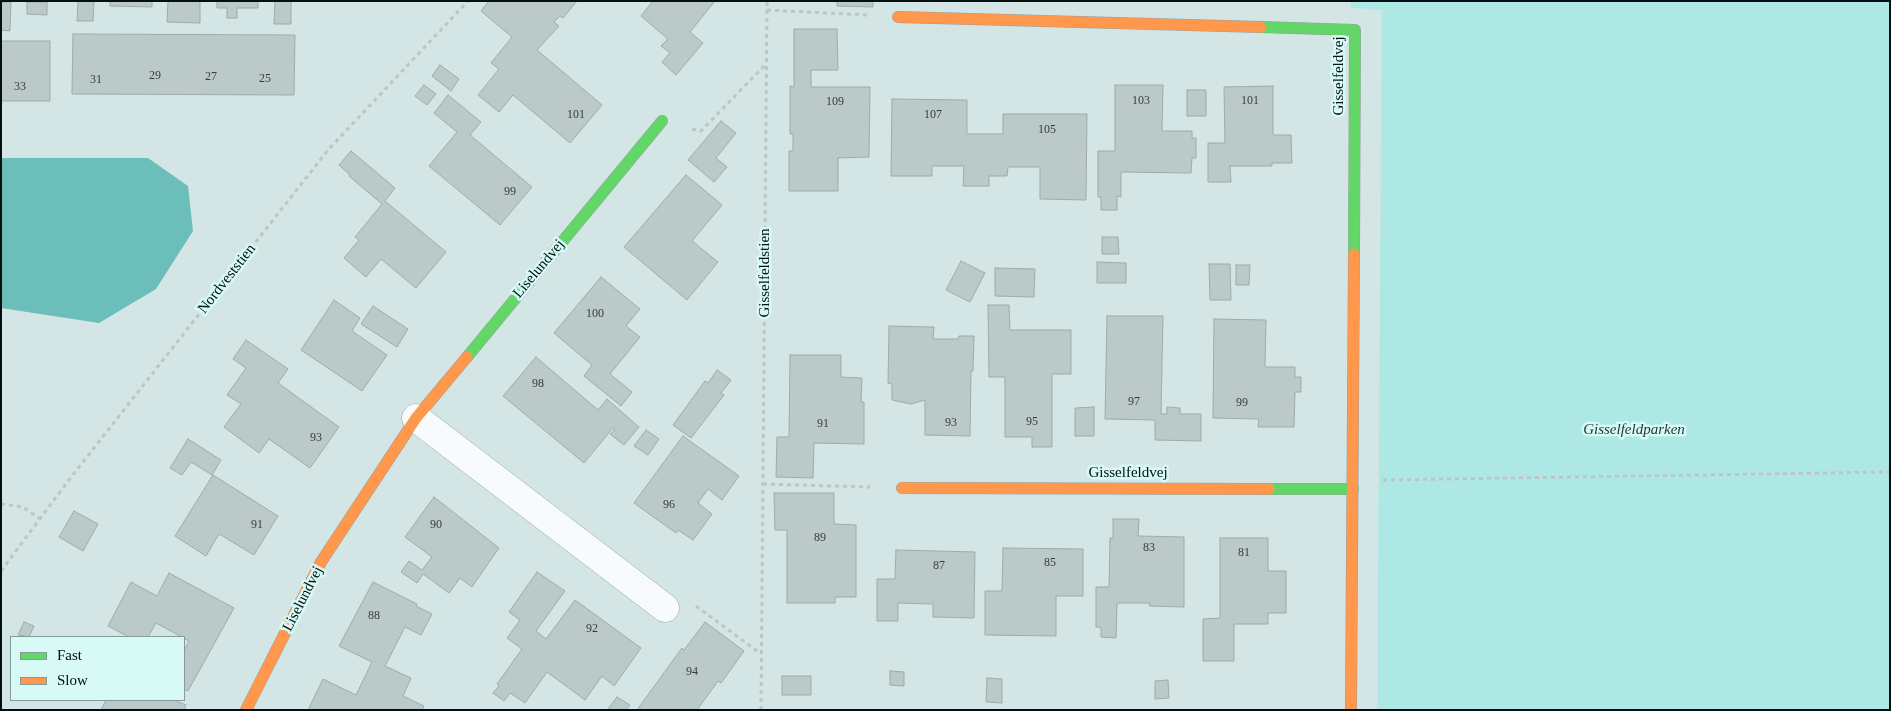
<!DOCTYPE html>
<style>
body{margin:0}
#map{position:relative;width:1891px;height:711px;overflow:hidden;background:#d3e5e4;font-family:Georgia,serif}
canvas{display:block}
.frame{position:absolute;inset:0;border:2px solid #040f0f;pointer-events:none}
.legend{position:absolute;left:10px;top:636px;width:175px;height:65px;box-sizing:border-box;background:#d8faf7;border:1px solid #839c9a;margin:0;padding:6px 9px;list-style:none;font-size:15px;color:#040f0f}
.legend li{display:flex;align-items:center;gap:10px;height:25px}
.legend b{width:25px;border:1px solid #839c9a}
</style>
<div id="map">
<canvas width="1891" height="711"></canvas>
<div class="frame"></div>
<ul class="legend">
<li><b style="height:6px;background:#63d668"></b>Fast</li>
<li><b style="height:6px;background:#ff974d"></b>Slow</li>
</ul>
</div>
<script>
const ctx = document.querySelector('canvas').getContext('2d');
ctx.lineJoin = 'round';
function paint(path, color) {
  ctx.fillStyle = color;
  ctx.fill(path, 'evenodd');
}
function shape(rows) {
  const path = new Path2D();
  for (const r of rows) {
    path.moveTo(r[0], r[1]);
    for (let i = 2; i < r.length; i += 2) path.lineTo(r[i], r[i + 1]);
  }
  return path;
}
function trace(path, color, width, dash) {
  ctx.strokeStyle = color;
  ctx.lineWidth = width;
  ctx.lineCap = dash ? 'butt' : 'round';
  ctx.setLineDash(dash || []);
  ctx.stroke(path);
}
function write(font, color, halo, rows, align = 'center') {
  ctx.font = font + ' Georgia,serif';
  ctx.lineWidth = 5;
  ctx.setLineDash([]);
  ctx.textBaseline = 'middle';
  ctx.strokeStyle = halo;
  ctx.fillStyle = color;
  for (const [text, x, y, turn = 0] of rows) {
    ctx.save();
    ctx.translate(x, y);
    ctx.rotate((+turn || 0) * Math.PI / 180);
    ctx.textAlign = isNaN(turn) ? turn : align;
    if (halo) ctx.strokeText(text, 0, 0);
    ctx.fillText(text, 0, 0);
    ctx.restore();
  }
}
paint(shape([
 [1351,1,1890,1,1890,710,1377,710,1382,10,1351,8]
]), '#aee8e4');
paint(shape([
 [1,158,148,158,188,186,193,231,156,289,99,323,1,308]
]), '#6bbeba');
const building = shape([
 [78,1,94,1,93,21,77,21,78,1],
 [110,1,152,1,152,7,110,6,110,1],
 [168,1,200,1,200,23,167,22,168,1],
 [217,1,258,1,258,8,237,8,237,18,227,18,227,8,217,8,217,1],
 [275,1,291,1,291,24,274,24,275,1],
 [489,1,577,1,563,18,560,16,554,22,559,26,537,50,602,105,570,143,513,95,499,112,478,95,499,69,491,63,512,37,481,11,489,1],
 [653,1,715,1,690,32,703,43,676,75,662,62,670,53,661,46,668,39,641,16,653,1],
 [837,1,873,1,873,7,837,6,837,1],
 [1,2,11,2,10,31,1,30,1,2],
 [27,2,47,2,47,15,27,14,27,2],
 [794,29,837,29,838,70,811,70,811,87,870,87,869,157,838,158,838,191,789,191,789,151,793,151,793,134,790,134,790,86,794,87,794,29],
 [73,34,295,35,294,95,72,94,73,34],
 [1,41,50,41,50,101,1,101,1,41],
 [440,65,459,79,451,91,432,76,440,65],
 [424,85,436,94,427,105,415,96,424,85],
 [1115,85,1163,85,1162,131,1192,131,1192,138,1196,138,1196,158,1192,158,1191,173,1121,172,1121,197,1117,196,1117,210,1101,210,1101,197,1098,197,1098,151,1115,151,1115,85],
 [1273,86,1273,135,1291,135,1292,163,1272,163,1272,166,1230,166,1231,182,1208,182,1208,143,1225,143,1224,87,1273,86],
 [1187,90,1206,90,1206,116,1187,116,1187,90],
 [448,95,481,122,470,135,532,187,500,225,429,166,457,132,434,113,448,95],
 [892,99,967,100,967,134,1003,134,1003,114,1087,114,1086,200,1040,199,1040,167,1008,167,1007,176,989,176,989,186,963,186,964,166,932,166,932,176,891,176,892,99],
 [721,121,736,133,716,158,727,167,714,182,688,160,721,121],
 [351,151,395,188,385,201,446,252,416,288,381,259,366,277,344,258,359,240,355,237,382,204,349,176,350,175,339,165,351,151],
 [686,175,722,205,692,241,718,262,687,300,624,247,686,175],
 [1102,237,1118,237,1119,254,1102,254,1102,237],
 [961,261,985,273,970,302,946,290,961,261],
 [1097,262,1126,263,1126,283,1097,283,1097,262],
 [1209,264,1230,264,1231,300,1210,300,1209,264],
 [1236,265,1250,265,1249,285,1236,285,1236,265],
 [995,268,1035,269,1034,297,995,296,995,268],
 [601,277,640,309,626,326,640,337,610,374,632,392,621,406,584,376,592,365,554,333,601,277],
 [334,300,360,318,352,331,387,355,362,391,301,350,334,300],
 [988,305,1009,305,1010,330,1071,330,1071,374,1052,374,1052,447,1032,447,1032,437,1005,437,1005,377,989,377,988,305],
 [373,306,408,329,397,347,361,324,373,306],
 [1107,316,1163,316,1161,414,1167,414,1167,407,1180,408,1180,414,1201,414,1201,441,1155,440,1155,420,1105,419,1107,316],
 [1214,319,1266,320,1265,367,1295,367,1295,377,1301,377,1301,392,1295,392,1294,427,1258,427,1259,419,1213,418,1214,319],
 [889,326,934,327,933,339,958,339,959,336,974,336,973,371,971,371,970,436,925,435,925,400,911,404,892,400,892,384,888,383,889,326],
 [246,340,288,369,278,383,339,427,310,468,269,439,259,453,224,427,241,404,227,395,246,368,233,359,246,340],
 [790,355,841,355,841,377,862,378,861,402,864,402,864,444,814,443,813,478,776,477,777,437,789,437,790,355],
 [536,357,598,410,607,399,639,427,624,445,610,434,615,430,613,428,584,463,503,396,536,357],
 [717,370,731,380,721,393,724,395,691,438,673,425,705,381,708,383,717,370],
 [1094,407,1094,436,1075,436,1075,408,1094,407],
 [646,430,659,439,648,455,634,446,646,430],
 [683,436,739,476,722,500,708,489,698,503,712,514,693,540,678,530,676,533,634,503,683,436],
 [188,439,221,460,212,475,191,462,182,475,170,468,188,439],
 [213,475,278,516,254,555,219,534,206,556,175,536,213,475],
 [774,493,834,493,834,524,856,525,856,597,835,597,835,603,787,603,787,530,775,530,774,493],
 [434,497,499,548,472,587,460,578,449,593,423,574,417,583,401,572,409,561,422,570,432,557,405,537,434,497],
 [74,511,98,524,83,551,59,537,74,511],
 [1113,519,1139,519,1138,536,1184,537,1184,607,1149,606,1150,603,1117,603,1116,638,1101,637,1101,627,1096,627,1096,587,1109,587,1110,538,1113,538,1113,519],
 [1220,538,1268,538,1268,571,1286,571,1286,613,1268,613,1268,624,1234,624,1234,661,1203,661,1203,619,1220,618,1220,538],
 [1003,548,1083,549,1083,596,1056,596,1056,636,985,635,985,591,1002,591,1003,548],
 [896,550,975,552,974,618,933,617,933,604,898,603,898,621,877,621,877,579,895,579,896,550],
 [537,572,565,591,536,631,546,639,575,600,641,648,614,686,602,676,585,700,547,672,525,703,510,693,504,701,493,693,499,686,497,684,522,649,507,638,520,620,509,612,537,572],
 [169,573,234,608,188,691,184,689,184,651,189,641,156,623,148,637,129,637,108,626,131,582,157,596,169,573],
 [373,582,417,604,416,606,432,614,421,635,405,627,385,666,411,678,403,696,424,706,422,710,308,710,323,679,356,695,372,662,339,646,373,582],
 [24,622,34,626,29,637,18,635,24,622],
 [705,622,744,651,721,683,718,681,697,710,637,710,682,648,684,650,705,622],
 [890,671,904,672,904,686,890,685,890,671],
 [782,676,811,676,811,695,782,695,782,676],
 [987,678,1002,679,1002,703,986,702,987,678],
 [1168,680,1169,698,1155,699,1155,681,1168,680],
 [617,697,630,705,626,710,607,710,617,697],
 [106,700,174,700,186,705,184,710,101,710,106,700]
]);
paint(building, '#bbcac8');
trace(building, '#9dabaa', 1);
const street = shape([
 [416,418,665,608]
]);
const fast = shape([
 [1261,27,1355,30,1354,254],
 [467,357,662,121],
 [1269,489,1353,489]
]);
const slow = shape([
 [898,17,1261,27],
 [902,488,1269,489],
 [246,710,321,562,416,418,467,357],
 [1351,710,1354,254]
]);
trace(street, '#95a2a2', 29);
trace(fast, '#95a2a2', 12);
trace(slow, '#95a2a2', 12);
trace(shape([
 [767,10,868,15],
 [692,129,701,131,766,64],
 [1383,480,1890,472],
 [763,484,870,487],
 [1,504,23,507,40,519],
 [1,571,72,476,328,150,468,1],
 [696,606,761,654],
 [761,710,767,1]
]), '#bfc5c4', 3, [4, 4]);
trace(street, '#f8fbfb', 28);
trace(fast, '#63d668', 11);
trace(slow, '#ff974d', 11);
write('12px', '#323e3d', null, [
 ["29",155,76],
 ["27",211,77],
 ["25",265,79],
 ["31",96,80],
 ["33",20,87],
 ["103",1141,101],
 ["101",1250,101],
 ["109",835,102],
 ["101",576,115],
 ["107",933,115],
 ["105",1047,130],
 ["99",510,192],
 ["100",595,314],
 ["98",538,384],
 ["97",1134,402],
 ["99",1242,403],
 ["95",1032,422],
 ["93",951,423],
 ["91",823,424],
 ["93",316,438],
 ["96",669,505],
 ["91",257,525],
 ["90",436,525],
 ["89",820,538],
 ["83",1149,548],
 ["81",1244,553],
 ["85",1050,563],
 ["87",939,566],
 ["88",374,616],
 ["92",592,629],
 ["94",692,672]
]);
write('15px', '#040f0f', '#d8faf7', [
 ["Gisselfeldvej",1339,76,-90],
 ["Liselundvej",539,269,-50],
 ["Gisselfeldstien",765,273,-90],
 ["Nordveststien",227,279,-52],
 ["Gisselfeldvej",1128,473],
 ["Liselundvej",303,599,-63]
]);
write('italic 15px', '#213a38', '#d8faf7', [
 ["Gisselfeldparken",1634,430]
]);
</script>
